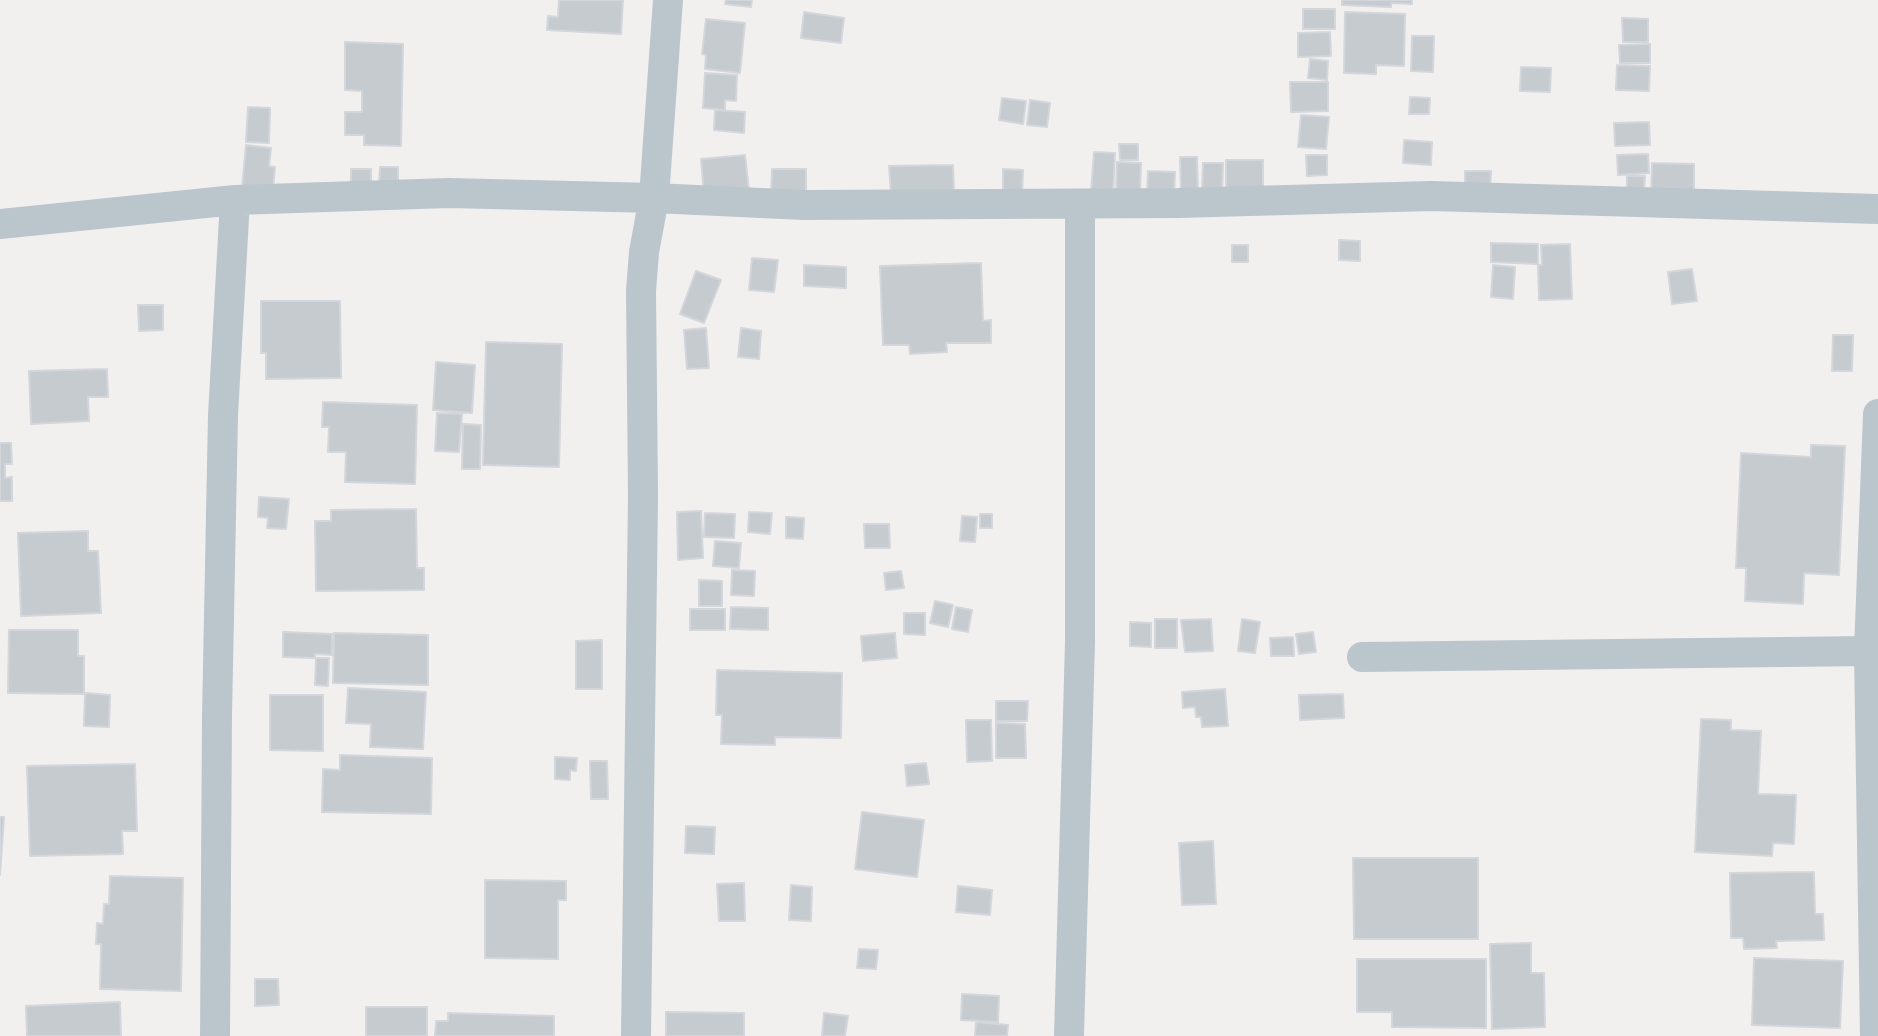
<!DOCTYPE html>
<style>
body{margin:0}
canvas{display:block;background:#f2efef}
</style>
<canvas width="1878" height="1036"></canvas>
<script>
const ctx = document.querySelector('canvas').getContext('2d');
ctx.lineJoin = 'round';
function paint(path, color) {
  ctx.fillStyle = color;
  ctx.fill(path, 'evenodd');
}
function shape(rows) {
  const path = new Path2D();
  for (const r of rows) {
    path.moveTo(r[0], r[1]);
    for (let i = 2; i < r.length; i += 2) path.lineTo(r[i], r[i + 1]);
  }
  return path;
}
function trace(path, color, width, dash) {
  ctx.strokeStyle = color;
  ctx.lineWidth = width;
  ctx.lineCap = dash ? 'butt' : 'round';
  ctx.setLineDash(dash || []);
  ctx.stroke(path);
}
const building = shape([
 [559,0,623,0,621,34,547,30,548,16,558,17,559,0],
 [726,0,752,0,751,7,725,4,726,0],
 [1342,0,1412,0,1412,4,1391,3,1391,7,1342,5,1342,0],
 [1303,9,1335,9,1335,29,1303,29,1303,9],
 [804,12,844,18,841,43,801,38,804,12],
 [1345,12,1405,14,1404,66,1376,65,1376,74,1344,73,1345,12],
 [1622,18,1648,19,1648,42,1623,42,1622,18],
 [706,19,745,23,740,73,705,69,706,55,702,54,706,19],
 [1330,32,1331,56,1298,57,1298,33,1330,32],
 [1412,36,1434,36,1433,72,1411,71,1412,36],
 [345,42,403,44,401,146,364,145,364,135,345,135,345,112,362,112,362,91,345,90,345,42],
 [1650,44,1650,63,1620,63,1619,45,1650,44],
 [1310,59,1328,61,1327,80,1308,78,1310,59],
 [1617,65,1650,66,1649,91,1616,90,1617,65],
 [1521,67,1551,68,1550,92,1520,91,1521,67],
 [705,73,737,75,736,101,725,100,725,110,703,108,705,73],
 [1290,82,1328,82,1328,111,1291,112,1290,82],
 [1410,97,1430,98,1429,114,1409,114,1410,97],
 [1002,98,1026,101,1023,124,999,120,1002,98],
 [1030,100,1050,103,1047,127,1027,125,1030,100],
 [248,107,270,108,269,143,246,142,248,107],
 [715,110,745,112,744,133,714,130,715,110],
 [1301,115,1329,117,1326,149,1298,147,1301,115],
 [1649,122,1650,145,1615,146,1614,123,1649,122],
 [1404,140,1432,142,1431,165,1403,163,1404,140],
 [1119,144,1138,144,1138,160,1120,160,1119,144],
 [246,145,271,148,269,166,275,167,273,189,242,187,246,145],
 [1094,152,1115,153,1113,194,1091,191,1094,152],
 [1648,154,1649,173,1618,175,1617,155,1648,154],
 [745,155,749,191,704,195,701,159,745,155],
 [1306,155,1327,155,1327,175,1307,176,1306,155],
 [1180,157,1197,157,1198,191,1181,191,1180,157],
 [1226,160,1263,160,1263,192,1226,192,1226,160],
 [1117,162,1141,163,1140,195,1116,194,1117,162],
 [1203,163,1223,163,1222,194,1202,193,1203,163],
 [1652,163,1694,164,1694,197,1651,196,1652,163],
 [953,165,954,193,891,194,889,166,953,165],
 [380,167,398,167,398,184,379,184,380,167],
 [351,169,371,169,371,189,351,189,351,169],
 [772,169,806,169,806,194,771,193,772,169],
 [1003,169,1023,170,1022,196,1003,195,1003,169],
 [1148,171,1175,172,1174,195,1147,194,1148,171],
 [1465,171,1491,171,1490,192,1465,191,1465,171],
 [1627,176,1645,176,1644,192,1627,192,1627,176],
 [1339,240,1360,241,1360,261,1339,260,1339,240],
 [1491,243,1538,244,1538,264,1491,262,1491,243],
 [1570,244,1572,299,1539,300,1538,265,1542,265,1541,245,1570,244],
 [1232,245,1248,245,1248,262,1232,262,1232,245],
 [752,258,778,260,774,292,749,290,752,258],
 [981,263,983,321,991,320,991,343,946,343,947,352,910,354,909,345,883,345,880,266,981,263],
 [804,265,846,267,846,288,804,286,804,265],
 [1493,265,1515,267,1513,299,1491,297,1493,265],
 [1692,269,1697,301,1672,304,1668,272,1692,269],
 [696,271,721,280,704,323,680,314,696,271],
 [261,301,340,301,341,378,266,379,266,353,261,353,261,301],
 [138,305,163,305,163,330,139,331,138,305],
 [706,328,709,368,687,369,684,330,706,328],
 [741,328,761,331,759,359,738,357,741,328],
 [1833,335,1853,335,1852,371,1832,371,1833,335],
 [486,342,562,344,559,467,483,465,486,342],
 [436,362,475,365,472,413,433,410,436,362],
 [107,369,108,397,88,397,89,421,31,424,29,371,107,369],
 [323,402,417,405,415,484,345,482,346,452,328,452,329,427,322,427,323,402],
 [437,413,462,414,459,452,435,451,437,413],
 [463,424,481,425,480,469,462,469,463,424],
 [0,443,11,443,12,464,5,464,5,478,12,477,12,501,0,501,0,443],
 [1811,445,1845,446,1839,575,1804,573,1803,604,1745,601,1746,568,1736,568,1741,453,1811,457,1811,445],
 [259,497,289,499,286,529,267,528,268,518,258,517,259,497],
 [416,509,417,568,424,568,424,590,316,591,315,521,331,521,331,510,416,509],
 [701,511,703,558,678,560,677,512,701,511],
 [749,512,772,513,770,534,748,532,749,512],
 [705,513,735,514,734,538,704,537,705,513],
 [980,514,992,514,992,528,980,528,980,514],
 [962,516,977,517,975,542,960,541,962,516],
 [786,517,804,518,803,539,786,538,786,517],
 [864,524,889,524,890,548,865,548,864,524],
 [88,531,88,551,98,551,101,613,21,616,18,533,88,531],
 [715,541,741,543,739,568,713,566,715,541],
 [732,570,755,571,754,596,731,595,732,570],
 [901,571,904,588,886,590,884,573,901,571],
 [699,580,722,581,722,606,699,606,699,580],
 [935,601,953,605,948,627,930,623,935,601],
 [731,607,768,608,768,630,730,629,731,607],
 [956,607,972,610,968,632,952,629,956,607],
 [690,609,725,609,725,630,690,630,690,609],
 [904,613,925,613,925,635,904,634,904,613],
 [1155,619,1177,619,1177,648,1155,648,1155,619],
 [1211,619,1213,651,1185,652,1181,620,1211,619],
 [1242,619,1260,622,1255,653,1238,651,1242,619],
 [1130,622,1151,623,1151,647,1130,646,1130,622],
 [9,630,78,630,78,656,84,656,84,694,8,693,9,630],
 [283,632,332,634,332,655,315,654,315,658,283,657,283,632],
 [1313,632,1316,652,1299,654,1296,634,1313,632],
 [334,633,428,635,428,685,333,683,334,633],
 [895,633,897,658,863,661,861,636,895,633],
 [1293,637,1294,656,1271,656,1270,638,1293,637],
 [602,640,602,689,576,689,576,641,602,640],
 [316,658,329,658,328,686,315,685,316,658],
 [717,670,842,673,841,738,775,737,775,745,721,744,722,715,716,715,717,670],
 [348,688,426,692,423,749,370,747,371,724,346,723,348,688],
 [1225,689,1228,726,1202,727,1201,717,1196,717,1195,707,1183,708,1182,692,1225,689],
 [85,693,110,695,109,727,84,726,85,693],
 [1343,694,1344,718,1300,720,1299,695,1343,694],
 [270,695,323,695,323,751,270,750,270,695],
 [996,701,1028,701,1027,721,996,721,996,701],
 [1701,719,1731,720,1731,730,1761,731,1758,794,1796,795,1794,844,1773,843,1772,856,1695,852,1701,719],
 [966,720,991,720,992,761,967,762,966,720],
 [996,723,1025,724,1026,758,996,758,996,723],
 [340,755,432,758,431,814,322,812,323,769,340,770,340,755],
 [555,757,577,758,576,771,570,770,570,780,555,779,555,757],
 [590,761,607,761,608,799,591,799,590,761],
 [926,763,929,784,907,786,905,765,926,763],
 [135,764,137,831,122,831,123,854,30,856,27,766,135,764],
 [862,812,924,820,917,877,855,869,862,812],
 [0,817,4,817,0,875,0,817],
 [686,826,715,827,714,854,685,853,686,826],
 [1213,841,1216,904,1182,905,1179,843,1213,841],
 [1353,858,1478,858,1478,939,1354,939,1353,858],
 [1814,872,1815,914,1823,914,1824,940,1776,941,1777,948,1744,949,1743,938,1731,938,1730,873,1814,872],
 [110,876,183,878,181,991,100,989,101,944,96,944,97,923,103,924,104,904,109,904,110,876],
 [485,880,566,881,566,900,558,900,558,959,485,958,485,880],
 [744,883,745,921,719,921,717,884,744,883],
 [791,885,812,887,811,921,789,920,791,885],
 [958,886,992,890,990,915,956,912,958,886],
 [1531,943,1531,973,1544,973,1545,1027,1492,1029,1490,944,1531,943],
 [859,949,878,950,876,969,857,968,859,949],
 [1754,958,1843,961,1840,1028,1752,1025,1754,958],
 [1357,959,1486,959,1486,1028,1392,1027,1392,1012,1357,1012,1357,959],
 [255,979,278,979,279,1005,255,1006,255,979],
 [962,994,999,996,998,1022,961,1020,962,994],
 [120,1002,121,1036,27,1036,26,1006,120,1002],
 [366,1007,427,1007,427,1036,366,1036,366,1007],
 [666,1012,744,1013,744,1036,666,1036,666,1012],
 [448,1013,554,1016,554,1036,435,1036,436,1021,448,1021,448,1013],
 [824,1013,848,1016,845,1036,822,1036,824,1013],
 [976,1022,1008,1025,1007,1036,975,1036,976,1022]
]);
paint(building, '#c6cbcf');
trace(building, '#d3d6db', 2);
trace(shape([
 [0,224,235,200,449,193,654,198,804,205,1178,203,1431,196,1878,209],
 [1362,657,1869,651],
 [215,1036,217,716,223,415,235,200],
 [636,1036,643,496,641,291,644,252,654,198,668,0],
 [1069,1036,1080,642,1080,204],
 [1875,1036,1869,651,1878,414]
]), '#bbc6cc', 30);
</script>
